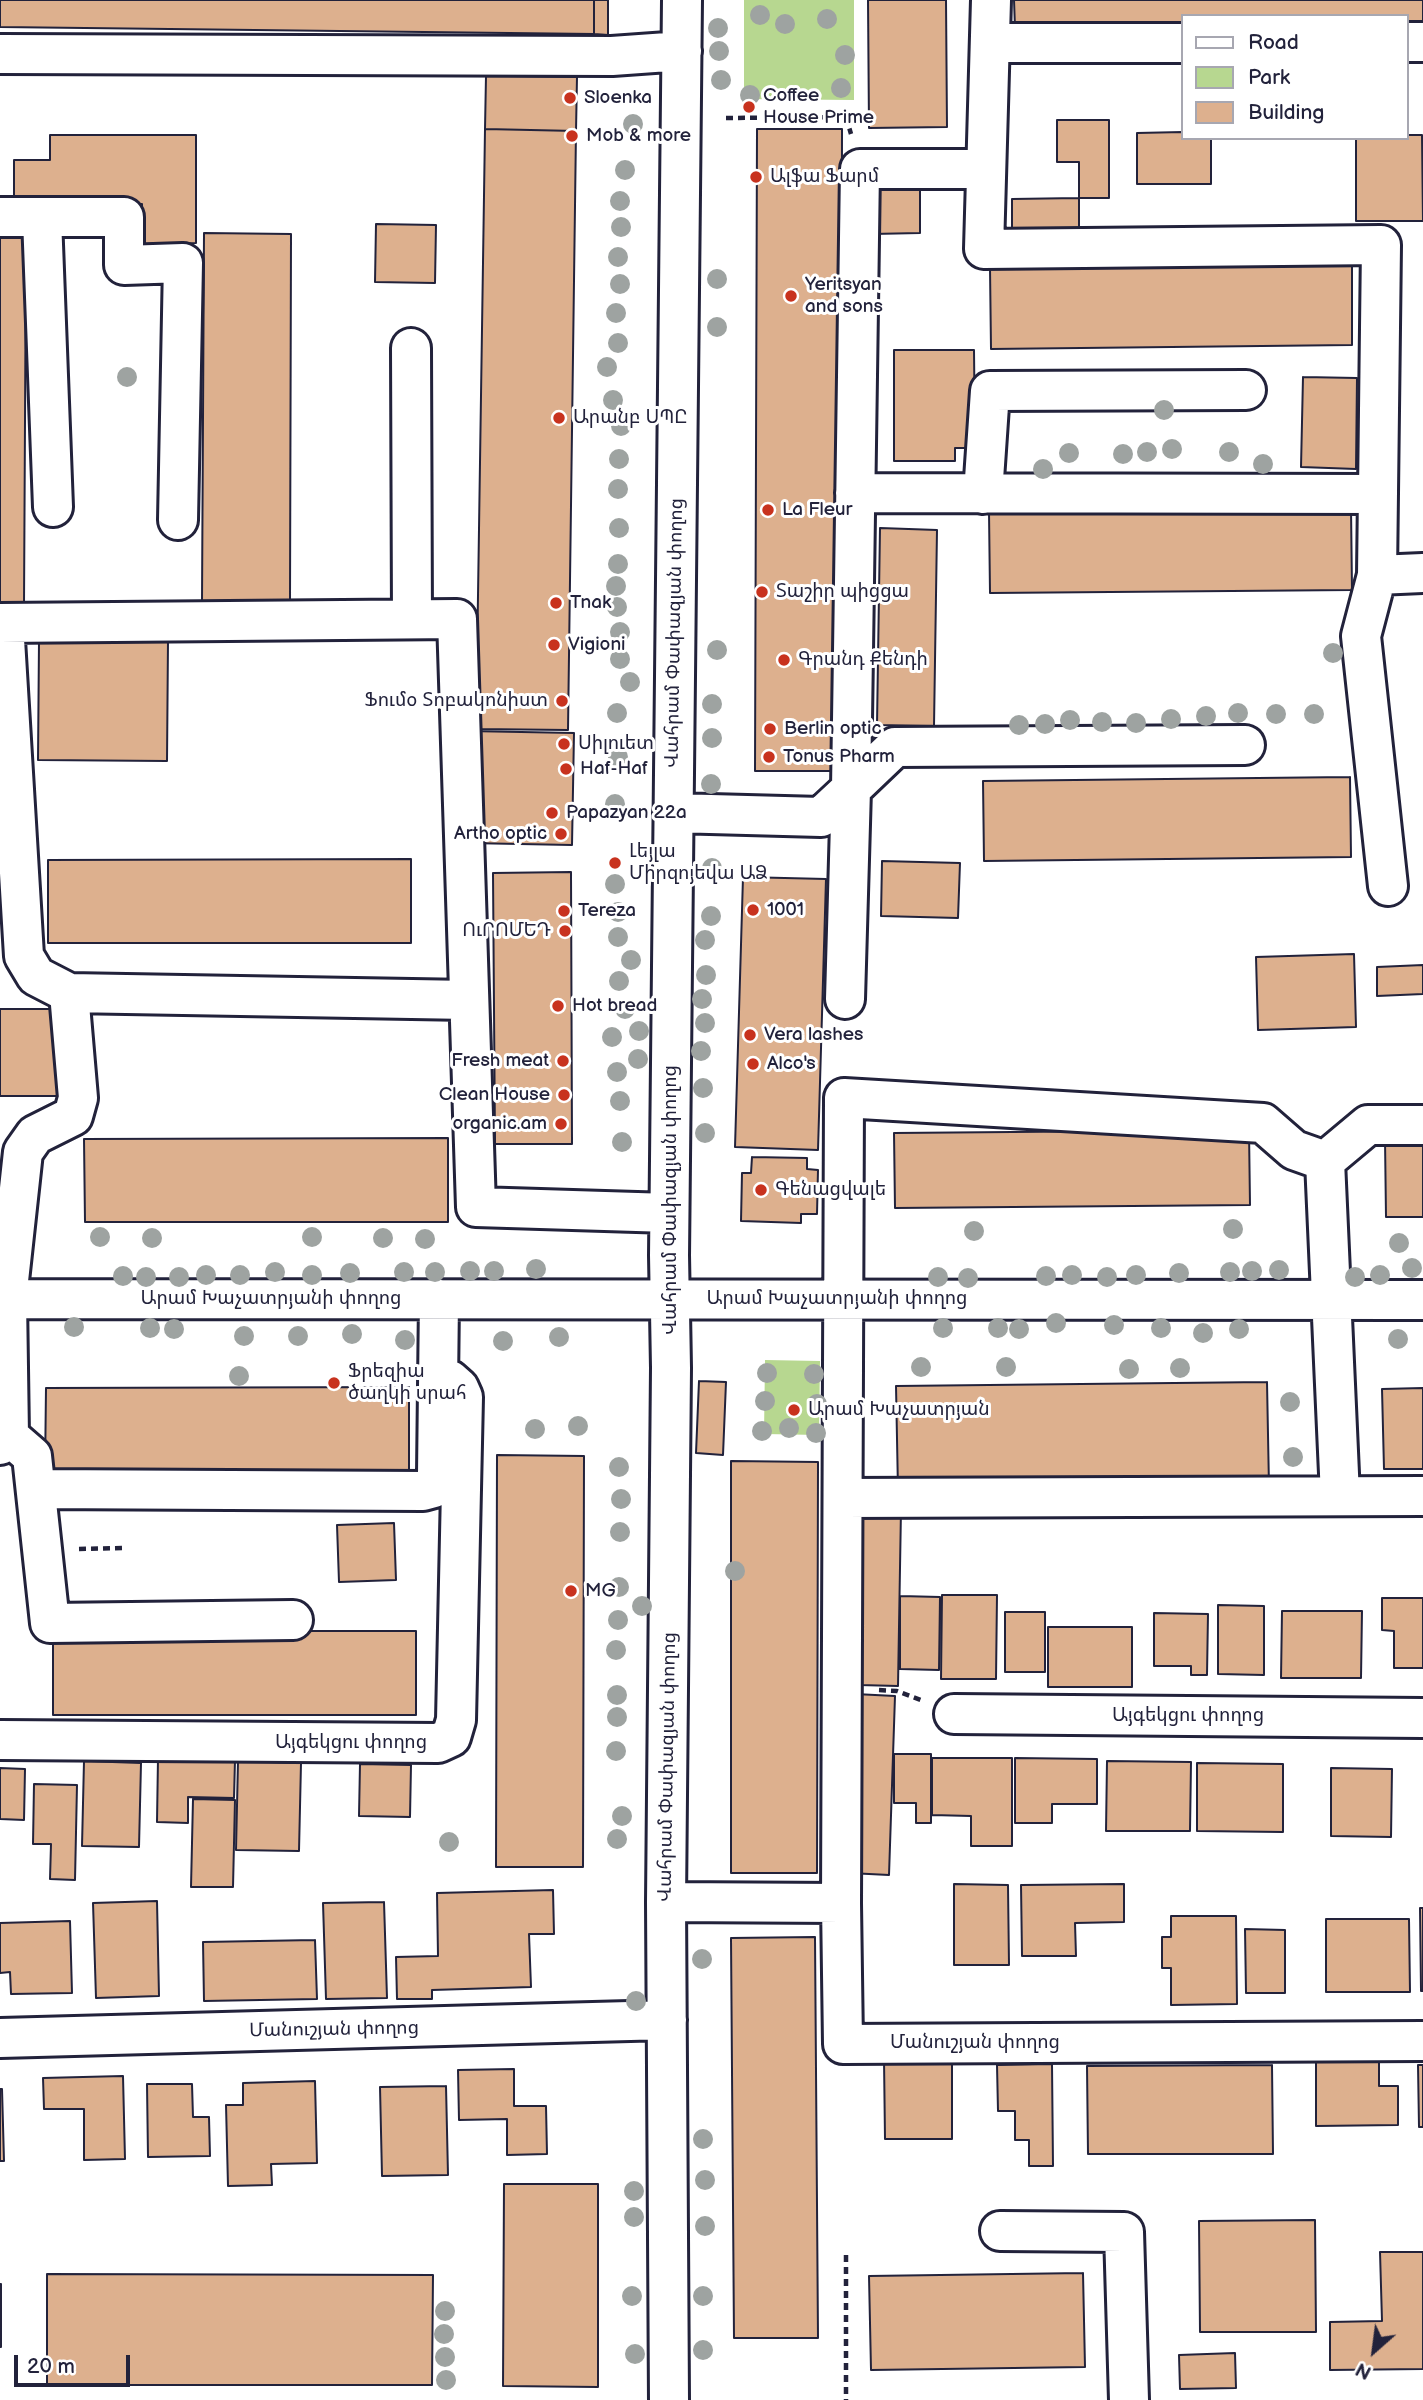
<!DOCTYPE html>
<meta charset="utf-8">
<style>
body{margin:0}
#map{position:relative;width:1423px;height:2400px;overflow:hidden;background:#fff;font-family:"Balsamiq Sans",sans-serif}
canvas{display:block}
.legend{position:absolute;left:1181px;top:14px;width:228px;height:126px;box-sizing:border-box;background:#fff;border:2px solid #a7a7b1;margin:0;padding:9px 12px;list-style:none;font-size:21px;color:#22223b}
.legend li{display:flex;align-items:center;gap:14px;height:35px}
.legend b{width:35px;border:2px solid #a7a7b1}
.north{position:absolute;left:1339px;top:2316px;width:70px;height:70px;-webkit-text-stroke:5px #fff;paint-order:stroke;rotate:208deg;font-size:19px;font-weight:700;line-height:28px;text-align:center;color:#22223b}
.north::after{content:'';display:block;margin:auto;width:24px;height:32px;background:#22223b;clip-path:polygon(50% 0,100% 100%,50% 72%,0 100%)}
.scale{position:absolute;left:14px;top:2355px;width:116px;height:32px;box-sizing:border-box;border:4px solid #22223b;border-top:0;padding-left:9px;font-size:21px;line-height:24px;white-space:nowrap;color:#22223b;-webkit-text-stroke:5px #fff;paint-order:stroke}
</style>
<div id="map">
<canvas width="1423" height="2400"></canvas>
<ul class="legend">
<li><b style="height:9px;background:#fff"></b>Road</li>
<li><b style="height:19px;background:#b7d790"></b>Park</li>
<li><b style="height:19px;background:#ddb08e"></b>Building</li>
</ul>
<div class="north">N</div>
<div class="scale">20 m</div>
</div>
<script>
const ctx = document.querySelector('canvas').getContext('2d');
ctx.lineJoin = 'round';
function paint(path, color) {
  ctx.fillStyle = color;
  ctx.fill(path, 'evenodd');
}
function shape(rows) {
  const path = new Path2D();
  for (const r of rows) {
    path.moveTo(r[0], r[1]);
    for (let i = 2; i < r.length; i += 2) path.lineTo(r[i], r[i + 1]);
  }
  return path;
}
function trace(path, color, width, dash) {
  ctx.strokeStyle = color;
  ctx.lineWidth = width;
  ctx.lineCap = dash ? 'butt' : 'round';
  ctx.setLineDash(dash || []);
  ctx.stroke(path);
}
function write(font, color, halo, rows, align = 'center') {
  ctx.font = font + ' "Balsamiq Sans","Noto Sans Armenian",sans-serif';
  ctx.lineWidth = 6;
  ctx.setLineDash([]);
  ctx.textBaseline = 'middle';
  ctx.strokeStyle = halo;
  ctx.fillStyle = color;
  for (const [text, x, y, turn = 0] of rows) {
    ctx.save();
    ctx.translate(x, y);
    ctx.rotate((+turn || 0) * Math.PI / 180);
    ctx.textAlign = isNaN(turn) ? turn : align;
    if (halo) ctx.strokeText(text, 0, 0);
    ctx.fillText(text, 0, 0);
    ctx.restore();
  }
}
paint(shape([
 [744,0,854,0,854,100,744,99],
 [765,1360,820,1361,819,1435,764,1434]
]), '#b7d790');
const building = shape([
 [0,0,594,0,594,34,0,27,0,0],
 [594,0,608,0,608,35,594,34,594,0],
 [868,0,946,0,947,127,869,128,868,0],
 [1014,0,1423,0,1423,25,1407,26,1407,16,1183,16,1183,27,1015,28,1014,0],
 [486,76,577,77,576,131,485,129,486,76],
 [1057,120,1109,120,1109,198,1079,198,1079,162,1057,162,1057,120],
 [485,129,576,131,568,730,476,729,485,129],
 [757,129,842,129,841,771,755,771,757,129],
 [1183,132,1183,138,1211,138,1211,184,1137,184,1137,133,1183,132],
 [50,135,196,135,196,243,142,244,142,204,14,204,14,160,50,160,50,135],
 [1407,135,1422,135,1423,221,1356,221,1356,138,1407,138,1407,135],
 [871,189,920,189,920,233,872,234,871,189],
 [1079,198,1079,228,1012,229,1012,199,1079,198],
 [376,224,436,225,435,283,375,282,376,224],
 [204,233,291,234,290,601,202,601,204,233],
 [0,238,26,238,24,605,0,605,0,238],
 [1352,264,1352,345,991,349,990,268,1352,264],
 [894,350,974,350,975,448,955,448,955,461,894,461,894,350],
 [1303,377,1357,378,1356,469,1301,467,1303,377],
 [1351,508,1352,590,990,593,989,512,1351,508],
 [880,528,937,530,934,726,877,725,880,528],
 [39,641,168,641,167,761,38,760,39,641],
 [468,731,574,733,572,845,467,843,468,731],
 [1350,777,1351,857,984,861,983,781,1350,777],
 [411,859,411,943,48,943,48,860,411,859],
 [882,861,960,863,958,918,881,916,882,861],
 [571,872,572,1144,495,1144,493,873,571,872],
 [743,877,826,879,818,1150,735,1147,743,877],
 [1354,954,1356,1027,1258,1030,1256,957,1354,954],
 [1423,965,1423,994,1377,996,1377,967,1423,965],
 [0,1009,70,1009,69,1096,0,1096,0,1009],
 [1249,1130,1250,1205,895,1208,894,1133,1249,1130],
 [448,1138,448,1222,85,1222,84,1139,448,1138],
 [1385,1139,1423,1139,1423,1217,1386,1217,1385,1139],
 [752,1157,807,1158,807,1169,818,1170,817,1214,801,1214,801,1223,741,1221,742,1173,751,1173,752,1157],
 [699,1381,726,1382,723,1455,696,1453,699,1381],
 [1267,1382,1269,1487,898,1491,896,1386,1267,1382],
 [409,1387,409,1472,45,1472,46,1388,409,1387],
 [1423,1388,1423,1469,1384,1469,1382,1389,1423,1388],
 [497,1455,584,1456,583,1867,496,1867,497,1455],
 [731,1461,818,1462,817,1873,731,1873,731,1461],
 [901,1509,898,1686,859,1685,858,1510,901,1509],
 [394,1523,396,1580,339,1582,337,1525,394,1523],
 [942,1595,997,1595,996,1679,941,1679,942,1595],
 [900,1596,940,1597,939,1670,900,1669,900,1596],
 [1382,1598,1423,1598,1423,1668,1394,1668,1394,1631,1382,1630,1382,1598],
 [1218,1605,1264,1606,1264,1675,1218,1674,1218,1605],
 [1282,1611,1362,1611,1361,1678,1281,1678,1282,1611],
 [1005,1612,1045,1612,1045,1672,1005,1672,1005,1612],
 [1154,1613,1208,1614,1207,1675,1191,1675,1191,1666,1154,1666,1154,1613],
 [1048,1627,1132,1627,1132,1687,1048,1687,1048,1627],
 [53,1631,416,1631,416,1715,53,1715,53,1631],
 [855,1694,895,1696,889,1875,849,1873,855,1694],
 [894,1754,931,1754,931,1823,916,1823,916,1803,894,1803,894,1754],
 [158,1758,235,1760,234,1798,188,1797,188,1823,157,1822,158,1758],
 [932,1758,1012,1758,1012,1846,971,1846,971,1816,932,1815,932,1758],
 [1015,1758,1097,1759,1097,1804,1052,1804,1052,1823,1015,1823,1015,1758],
 [84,1761,141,1763,139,1847,82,1846,84,1761],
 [238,1761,301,1763,299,1851,236,1850,238,1761],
 [1107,1761,1191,1762,1190,1831,1106,1831,1107,1761],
 [1197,1763,1283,1764,1283,1832,1197,1831,1197,1763],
 [360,1764,411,1765,410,1817,359,1816,360,1764],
 [0,1768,25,1769,24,1820,0,1819,0,1768],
 [1331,1768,1392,1769,1391,1837,1331,1836,1331,1768],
 [34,1784,77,1785,75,1880,50,1879,51,1844,33,1844,34,1784],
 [193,1799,235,1800,233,1887,191,1887,193,1799],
 [954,1884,1008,1885,1009,1965,954,1965,954,1884],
 [1124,1884,1124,1922,1075,1923,1076,1956,1022,1956,1021,1885,1124,1884],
 [553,1890,554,1934,529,1934,531,1987,432,1990,432,1999,397,1999,396,1957,438,1956,437,1893,553,1890],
 [157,1901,159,1996,96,1998,93,1903,157,1901],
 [384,1902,387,1998,326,1999,323,1903,384,1902],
 [1420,1908,1423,1908,1423,1991,1421,1991,1420,1908],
 [1171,1916,1236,1916,1237,2004,1171,2005,1171,1968,1162,1968,1162,1937,1171,1937,1171,1916],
 [1326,1919,1409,1919,1410,1992,1326,1992,1326,1919],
 [70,1921,72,1993,11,1994,10,1972,0,1973,0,1923,70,1921],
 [1245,1929,1285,1930,1285,1993,1246,1993,1245,1929],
 [815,1937,818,2338,734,2338,731,1938,815,1937],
 [315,1940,317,1999,204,2001,203,1942,315,1940],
 [884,2059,952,2059,952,2139,885,2139,884,2059],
 [1379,2060,1379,2086,1398,2086,1398,2125,1316,2126,1316,2061,1379,2060],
 [1052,2064,1053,2166,1029,2166,1029,2140,1015,2140,1015,2111,998,2111,997,2065,1052,2064],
 [1272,2065,1273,2154,1088,2154,1087,2066,1272,2065],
 [1418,2065,1423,2065,1423,2127,1419,2127,1418,2065],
 [514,2069,514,2106,546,2106,547,2154,507,2155,507,2119,459,2120,458,2070,514,2069],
 [123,2076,125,2159,84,2160,84,2109,44,2109,43,2078,123,2076],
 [315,2081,317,2163,271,2164,272,2185,228,2186,226,2105,243,2105,243,2083,315,2081],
 [147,2084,192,2084,193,2117,209,2117,210,2156,148,2157,147,2084],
 [446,2086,448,2175,382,2176,380,2087,446,2086],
 [0,2089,2,2089,4,2161,0,2161,0,2089],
 [504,2184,598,2184,598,2387,503,2386,504,2184],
 [1315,2220,1316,2332,1200,2332,1199,2221,1315,2220],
 [1380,2252,1423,2252,1423,2369,1330,2370,1330,2322,1382,2321,1380,2252],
 [1083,2273,1085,2367,871,2370,869,2276,1083,2273],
 [47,2274,433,2275,432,2385,47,2385,47,2274],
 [0,2284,1,2284,1,2347,0,2347,0,2284],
 [1235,2353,1236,2388,1180,2389,1179,2355,1235,2353]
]);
paint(building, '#ddb08e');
trace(building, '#22223b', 2);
const minor = shape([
 [991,0,984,249,1381,245,1377,575,1361,636,1388,886],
 [1407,42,1423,42],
 [990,43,1183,43],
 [0,54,612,56,682,51],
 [0,217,124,217,124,265,183,263,178,520],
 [42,218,53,507],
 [411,348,412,619],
 [855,493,1378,494],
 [983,494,990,391,1246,390],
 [1377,575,1423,573],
 [0,623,457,619,476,1207,669,1213],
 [4,623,24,956,36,976,69,993,469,1000],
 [673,813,821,817,851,789,860,169,986,169],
 [845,999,851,789,895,747,1245,745],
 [1423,1125,1368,1125,1325,1161,1294,1150,1263,1123,844,1098,841,1903,843,2044,1423,2041],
 [1325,1161,1340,1496],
 [0,1299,1423,1300],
 [9,1436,32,1456,50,1623,293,1620],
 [0,1445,9,1436,7,1299,23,1152,35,1135,73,1116,78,1098,69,993],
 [37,1489,423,1491,434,1488,437,1474,439,1299],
 [843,1498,1423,1496],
 [954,1714,1423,1718],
 [0,1740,438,1743,451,1737,456,1720,463,1397,459,1388,450,1380,438,1380],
 [666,1902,841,1903],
 [0,2038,667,2020],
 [1000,2231,1124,2232,1129,2400],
 [669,2400,666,1902,671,1368,669,1255,682,0]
]);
trace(minor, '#22223b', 44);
trace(shape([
 [726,118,846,117,851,134],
 [79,1549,125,1548],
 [879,1690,897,1691,921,1700],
 [846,2255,846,2400]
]), '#22223b', 4.5, [7, 5]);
trace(minor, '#fff', 38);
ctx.fillStyle = '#9ea3a1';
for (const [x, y] of [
 [760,15],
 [827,19],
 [785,24],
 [718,28],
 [719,51],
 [845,55],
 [721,80],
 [841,88],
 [750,95],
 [633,124],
 [625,170],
 [620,201],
 [621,227],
 [618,257],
 [717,279],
 [620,284],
 [616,313],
 [717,327],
 [618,343],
 [607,367],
 [127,377],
 [613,400],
 [1164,410],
 [621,426],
 [1172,449],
 [1147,452],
 [1229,452],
 [1069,453],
 [1123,454],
 [619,459],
 [1263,464],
 [1043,469],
 [618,489],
 [619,528],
 [618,564],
 [616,586],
 [617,607],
 [620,632],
 [717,650],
 [1333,653],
 [620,659],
 [630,682],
 [712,704],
 [617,713],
 [1238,713],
 [1276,714],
 [1314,714],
 [1206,716],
 [1171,719],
 [1070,720],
 [1102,722],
 [1136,723],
 [1045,724],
 [1019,725],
 [712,738],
 [618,757],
 [711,784],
 [615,804],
 [712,868],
 [615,884],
 [618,912],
 [711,916],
 [618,937],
 [705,940],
 [631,960],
 [706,975],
 [619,981],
 [702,999],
 [625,1009],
 [705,1023],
 [639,1031],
 [612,1037],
 [701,1051],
 [638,1059],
 [617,1072],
 [703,1088],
 [620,1101],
 [705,1133],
 [622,1142],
 [1233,1229],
 [974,1231],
 [100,1237],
 [312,1237],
 [152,1238],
 [383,1238],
 [425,1239],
 [1399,1243],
 [1412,1268],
 [536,1269],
 [1279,1270],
 [470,1271],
 [494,1271],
 [1252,1271],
 [275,1272],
 [404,1272],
 [435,1272],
 [1230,1272],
 [350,1273],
 [1179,1273],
 [206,1275],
 [240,1275],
 [312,1275],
 [1072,1275],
 [1136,1275],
 [1380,1275],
 [123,1276],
 [1046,1276],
 [146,1277],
 [179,1277],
 [938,1277],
 [1107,1277],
 [1355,1277],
 [968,1278],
 [1056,1323],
 [1114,1325],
 [74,1327],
 [150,1328],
 [943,1328],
 [998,1328],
 [1161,1328],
 [174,1329],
 [1019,1329],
 [1239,1329],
 [1203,1333],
 [352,1334],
 [244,1336],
 [298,1336],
 [559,1337],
 [1398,1339],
 [405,1340],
 [503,1341],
 [921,1367],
 [1006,1367],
 [1180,1368],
 [1129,1369],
 [767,1373],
 [814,1374],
 [239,1376],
 [765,1401],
 [1290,1402],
 [817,1404],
 [578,1426],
 [789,1428],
 [535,1429],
 [762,1431],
 [816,1433],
 [1293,1457],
 [619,1467],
 [621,1499],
 [620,1532],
 [735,1571],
 [619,1587],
 [642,1606],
 [618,1620],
 [616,1650],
 [617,1695],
 [617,1717],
 [616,1751],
 [622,1816],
 [617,1839],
 [449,1842],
 [702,1959],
 [636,2001],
 [703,2139],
 [705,2180],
 [634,2191],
 [634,2217],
 [705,2226],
 [632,2296],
 [703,2296],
 [445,2311],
 [444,2334],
 [703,2350],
 [635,2354],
 [445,2357],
 [446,2380]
]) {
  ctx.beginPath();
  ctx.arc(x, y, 10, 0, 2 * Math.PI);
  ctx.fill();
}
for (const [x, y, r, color] of [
 [570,98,7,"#c8321e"],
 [749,107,7,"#c8321e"],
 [572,136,7,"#c8321e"],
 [756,177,7,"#c8321e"],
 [791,296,7,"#c8321e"],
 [559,418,7,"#c8321e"],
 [768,510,7,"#c8321e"],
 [762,592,7,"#c8321e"],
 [556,603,7,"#c8321e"],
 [554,645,7,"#c8321e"],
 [784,660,7,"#c8321e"],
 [562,701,7,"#c8321e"],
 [770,729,7,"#c8321e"],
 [564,744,7,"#c8321e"],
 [769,757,7,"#c8321e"],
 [566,769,7,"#c8321e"],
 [552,813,7,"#c8321e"],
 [561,834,7,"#c8321e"],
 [615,863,7,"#c8321e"],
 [753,910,7,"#c8321e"],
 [564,911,7,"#c8321e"],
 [565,931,7,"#c8321e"],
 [558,1006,7,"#c8321e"],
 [750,1035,7,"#c8321e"],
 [563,1061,7,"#c8321e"],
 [753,1064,7,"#c8321e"],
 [564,1095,7,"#c8321e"],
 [561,1124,7,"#c8321e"],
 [761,1190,7,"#c8321e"],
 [334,1383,7,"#c8321e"],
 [794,1410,7,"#c8321e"],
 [571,1591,7,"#c8321e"]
]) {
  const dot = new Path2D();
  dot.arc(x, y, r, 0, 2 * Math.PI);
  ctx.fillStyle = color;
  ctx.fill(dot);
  trace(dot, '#fff', 2.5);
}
write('19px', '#22223b', '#fff', [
 ["Coffee",763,96],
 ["House Prime",763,118],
 ["Sloenka",584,98],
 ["Mob & more",586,136],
 ["Ալֆա Ֆարմ",770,177],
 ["Yeritsyan",805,285],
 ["and sons",805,307],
 ["Արանբ ՍՊԸ",573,418],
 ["La Fleur",782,510],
 ["Տաշիր պիցցա",776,592],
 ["Tnak",570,603],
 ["Vigioni",568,645],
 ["Գրանդ Քենդի",798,660],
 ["Ֆումօ Տոբակոնիստ",548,701,"right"],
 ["Berlin optic",784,729],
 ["Սիլուետ",578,744],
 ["Tonus Pharm",783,757],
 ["Haf-Haf",580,769],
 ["Papazyan 22a",566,813],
 ["Artho optic",547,834,"right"],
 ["Լեյլա",629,852],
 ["Միրզոյեվա ԱՁ",629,874],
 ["1001",767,910],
 ["Tereza",578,911],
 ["ՈւՐՈՄԵԴ",551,931,"right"],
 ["Hot bread",572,1006],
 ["Vera lashes",764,1035],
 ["Fresh meat",549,1061,"right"],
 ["Alco's",767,1064],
 ["Clean House",550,1095,"right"],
 ["organic.am",547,1124,"right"],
 ["Գենացվալե",775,1190],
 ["Ֆրեզիա",348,1372],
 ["ծաղկի սրահ",348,1394],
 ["Արամ Խաչատրյան",808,1410],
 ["MG",585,1591]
], 'left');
write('19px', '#22223b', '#fff', [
 ["Վահրամ Փափազյան փողոց",675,633,-89],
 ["Վահրամ Փափազյան փողոց",671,1200,-90],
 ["Արամ Խաչատրյանի փողոց",271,1299],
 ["Արամ Խաչատրյանի փողոց",837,1299],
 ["Այգեկցու փողոց",1188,1716],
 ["Այգեկցու փողոց",351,1743],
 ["Վահրամ Փափազյան փողոց",668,1767,-89],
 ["Մանուշյան փողոց",334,2030,-1],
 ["Մանուշյան փողոց",975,2043]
]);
</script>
